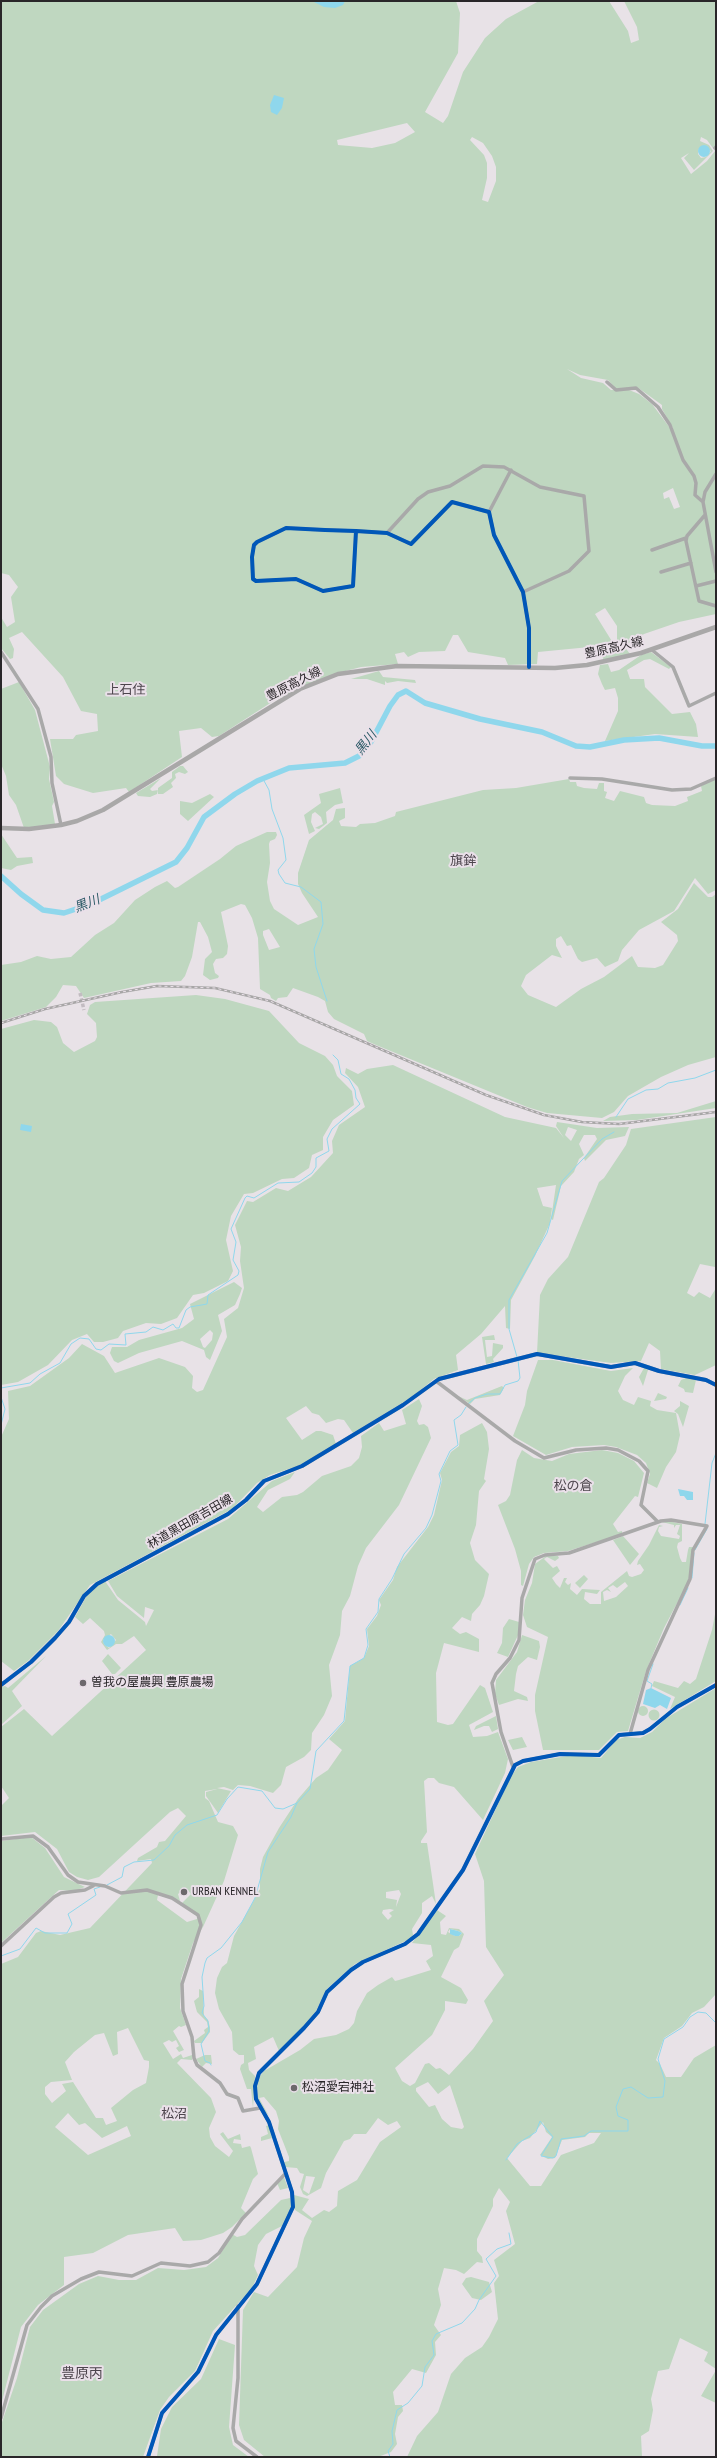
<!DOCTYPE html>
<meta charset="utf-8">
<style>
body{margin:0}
#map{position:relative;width:717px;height:2458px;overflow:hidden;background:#e8e2e7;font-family:"PT Sans Narrow",sans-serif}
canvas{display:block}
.frame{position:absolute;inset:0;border:2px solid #292629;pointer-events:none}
</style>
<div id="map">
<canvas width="717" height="2458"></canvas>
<div class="frame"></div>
</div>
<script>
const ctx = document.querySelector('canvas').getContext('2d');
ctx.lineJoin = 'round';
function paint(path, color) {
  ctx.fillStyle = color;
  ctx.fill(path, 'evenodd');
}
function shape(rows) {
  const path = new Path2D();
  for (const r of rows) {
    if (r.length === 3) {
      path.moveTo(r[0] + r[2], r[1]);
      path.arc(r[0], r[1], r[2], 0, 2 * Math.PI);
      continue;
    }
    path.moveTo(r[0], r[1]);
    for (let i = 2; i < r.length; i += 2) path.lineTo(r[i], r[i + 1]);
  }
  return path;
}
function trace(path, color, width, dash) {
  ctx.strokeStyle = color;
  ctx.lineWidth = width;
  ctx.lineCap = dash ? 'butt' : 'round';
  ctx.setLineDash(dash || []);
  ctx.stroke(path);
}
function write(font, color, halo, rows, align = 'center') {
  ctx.font = font + ' "PT Sans Narrow","Noto Sans JP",sans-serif';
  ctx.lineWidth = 4;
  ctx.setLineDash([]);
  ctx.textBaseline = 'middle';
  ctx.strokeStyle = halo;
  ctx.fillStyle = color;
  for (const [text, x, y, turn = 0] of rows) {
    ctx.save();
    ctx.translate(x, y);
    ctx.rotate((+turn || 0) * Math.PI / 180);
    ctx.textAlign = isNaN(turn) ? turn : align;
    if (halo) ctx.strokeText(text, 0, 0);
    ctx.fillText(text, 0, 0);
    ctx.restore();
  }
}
paint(shape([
 [1,1,456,1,460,13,458,53,425,112,443,123,448,116,463,72,485,38,506,19,539,1,609,1,628,31,631,43,639,40,637,27,624,1,716,1,716,614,679,622,644,634,624,646,630,654,604,662,600,646,538,652,537,664,508,665,505,658,468,652,458,635,453,635,445,651,419,652,408,657,404,652,395,654,398,664,361,667,338,673,275,700,219,736,212,737,201,728,179,731,182,757,129,792,126,788,93,793,64,784,56,776,50,739,73,739,76,735,98,731,97,714,81,711,63,677,22,632,9,638,14,649,13,658,10,659,1,648,1,617,7,627,15,622,11,597,18,587,9,575,1,573],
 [407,123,415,132,395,143,372,148,338,145,337,140],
 [472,137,483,143,492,156,496,167,496,181,488,202,482,200,487,178,487,163,484,155,470,140],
 [701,137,707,140,715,151,707,161,691,174,681,158,689,153,684,158,694,170,713,151,709,145,700,141],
 [703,147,711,151,706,157,701,158,698,154,698,150],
 [567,369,580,375,608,380,616,389,637,387,662,405,662,409,673,428,670,428,652,404,639,394,629,390,611,390,603,383,581,378],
 [673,488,680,507,674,509,669,497,664,499,663,493],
 [605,608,617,626,617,640,613,643,595,614],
 [651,652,671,667,669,669,650,659,644,660,627,670,630,679,644,679,645,687,672,714,690,712,696,724,698,737,655,734,605,741,618,711,618,698,615,688,605,690,602,684,598,674,600,665,608,664,611,672,619,670,641,655],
 [379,671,383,677,415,680,416,683,398,681,387,683,385,681,385,685,367,679,351,679],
 [19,682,35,710,50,767,49,779,54,802,52,806,55,824,24,828,16,805,9,795,6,776,1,764,1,689],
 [180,766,183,766,188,772,185,774,179,772,175,774,176,778,171,783,173,787,163,794,158,794,158,788,172,778,172,772],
 [161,778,150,789,152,791,158,790,157,794,150,797,138,796,136,793],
 [716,778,716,890,708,894,695,878,674,911,639,930,622,950,618,961,605,967,597,958,582,962,578,959,571,945,567,946,561,936,556,939,556,946,562,958,552,955,526,975,521,986,528,995,556,1007,581,989,604,977,632,956,638,967,655,968,663,965,678,941,677,935,661,922,678,909,694,883,708,897,712,897,716,894,716,1057,688,1065,661,1077,628,1096,614,1112,602,1118,547,1113,527,1107,376,1045,367,1041,364,1034,334,1019,328,1012,325,1001,318,997,293,988,287,997,278,998,276,1001,271,998,270,995,260,989,258,938,252,918,245,905,241,904,221,912,228,946,227,954,223,958,216,959,213,964,215,973,219,976,218,978,210,980,203,975,205,959,212,952,208,937,200,922,198,922,192,957,185,976,181,981,151,983,84,998,76,986,63,985,56,997,46,1007,1,1021,1,965,21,962,37,956,51,959,71,957,95,935,114,923,135,900,155,887,167,881,175,888,178,887,220,859,236,846,267,832,276,832,277,835,275,839,270,841,269,844,270,863,267,882,270,901,274,909,298,925,318,917,302,893,298,884,298,873,309,840,333,820,336,809,345,808,345,818,339,821,341,826,356,827,360,824,375,823,395,816,396,812,483,790,516,788,569,779,570,782,576,782,577,786,584,788,597,789,599,783,604,783,604,791,607,792,605,798,614,801,620,791,644,797,646,803,652,805,675,806,688,801,687,797,702,791,701,786],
 [269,929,280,947,269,950,263,935,263,931],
 [340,788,343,803,335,805,326,812,327,823,319,829,315,828,323,824,321,817,315,812,312,814,311,822,315,831,309,834,304,815,321,803,319,794],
 [210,794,214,797,188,821,180,814,180,801,192,803],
 [1,834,17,858,32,857,33,863,17,866,11,870,1,868],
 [196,995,225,999,269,1011,299,1043,325,1056,333,1065,337,1076,352,1091,354,1105,333,1120,323,1137,323,1150,312,1155,309,1168,294,1178,282,1179,253,1193,244,1194,231,1216,226,1240,233,1271,228,1281,204,1293,193,1295,177,1318,161,1324,146,1323,123,1331,118,1338,103,1342,94,1342,87,1334,72,1340,48,1365,18,1382,1,1385,1,1029,34,1020,51,1022,57,1027,63,1043,74,1052,95,1041,97,1037,96,1023,87,1014,90,1005,95,1002],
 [393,1065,505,1117,556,1128,564,1138,556,1126,557,1122,597,1128,629,1127,625,1136,606,1140,585,1161,584,1158,597,1139,595,1135,584,1135,579,1144,584,1155,579,1159,574,1172,561,1186,553,1220,551,1219,556,1185,537,1188,543,1206,552,1208,550,1223,535,1256,511,1300,510,1329,506,1328,505,1306,481,1334,456,1355,458,1370,434,1379,412,1397,353,1433,344,1420,338,1419,326,1423,319,1415,312,1413,306,1406,286,1418,302,1440,316,1431,321,1431,333,1435,336,1444,301,1465,270,1475,257,1483,232,1509,90,1585,58,1631,28,1661,14,1671,1,1661,1,1437,9,1419,8,1391,30,1386,69,1358,82,1344,104,1356,115,1373,159,1358,185,1367,193,1376,192,1388,197,1392,203,1390,227,1337,224,1319,238,1308,244,1288,240,1261,241,1247,235,1225,247,1201,253,1202,276,1188,288,1191,311,1177,333,1153,332,1141,339,1125,365,1107,358,1087,345,1073,346,1068,358,1074,367,1069],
 [568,1127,577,1130,571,1141,565,1135],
 [716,1101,716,1108,637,1120,603,1121,610,1117,632,1114,677,1113],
 [716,1117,716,1270,715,1267,700,1264,687,1293,694,1297,699,1292,710,1298,716,1288,716,1365,695,1375,661,1369,660,1351,649,1343,641,1361,611,1363,537,1353,540,1295,548,1279,568,1257,599,1182,604,1178,626,1145,631,1129],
 [234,1282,242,1288,240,1294,235,1305,218,1315,222,1331,210,1360,206,1357,204,1350,182,1341,139,1353,118,1363,114,1361,110,1353,112,1347,127,1347,139,1340,182,1328,194,1319,190,1304],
 [210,1330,213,1333,212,1340,205,1348,203,1347,200,1339],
 [494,1335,495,1340,485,1340,487,1357,492,1356,493,1343,503,1345,503,1348,493,1359,494,1362,486,1364,482,1337],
 [538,1360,553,1360,611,1371,633,1368,625,1376,618,1391,623,1400,634,1405,638,1397,651,1401,650,1406,657,1410,676,1413,680,1435,676,1452,666,1467,657,1488,647,1483,650,1474,646,1463,637,1455,616,1447,604,1445,572,1447,546,1455,513,1436,525,1405,527,1391],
 [644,1368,648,1370,643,1386,639,1377],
 [686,1378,696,1380,693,1393,685,1392,684,1389,678,1386,681,1380],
 [502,1386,504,1388,500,1395,475,1399,470,1404,458,1396,467,1400],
 [658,1393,667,1397,666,1399,654,1401],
 [419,1399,422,1406,417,1421,419,1425,424,1424,428,1427,431,1438,399,1505,366,1548,358,1566,350,1596,342,1611,340,1635,329,1665,332,1696,324,1715,312,1733,311,1750,304,1757,286,1767,281,1785,273,1793,250,1786,238,1785,233,1790,224,1787,217,1788,231,1791,218,1813,206,1796,206,1792,217,1789,205,1791,205,1798,209,1801,218,1822,233,1826,238,1835,224,1881,203,1927,193,1943,181,1979,180,2008,186,2025,181,2027,179,2026,173,2031,184,2050,179,2052,176,2048,179,2046,176,2040,172,2042,169,2040,163,2043,173,2059,181,2054,183,2058,192,2055,192,2060,181,2059,177,2063,211,2098,216,2112,209,2128,210,2137,215,2146,229,2157,233,2151,220,2134,223,2132,228,2139,240,2134,241,2140,234,2139,233,2143,241,2144,242,2148,250,2146,251,2148,258,2174,253,2179,241,2208,246,2213,232,2227,223,2233,201,2240,183,2241,175,2228,128,2235,93,2253,64,2257,64,2285,38,2305,21,2327,1,2405,1,1964,18,1957,36,1933,41,1931,60,1935,90,1928,152,1863,151,1859,137,1861,138,1858,157,1847,159,1842,165,1841,186,1816,178,1808,170,1812,99,1877,88,1880,77,1877,69,1872,57,1849,35,1832,1,1836,1,1806,9,1798,1,1786,1,1727,24,1709,52,1736,146,1650,134,1636,122,1644,116,1644,107,1650,101,1642,105,1635,104,1631,90,1618,83,1624,75,1617,86,1597,96,1587,105,1581,118,1600,145,1622,146,1626,154,1610,145,1607,144,1618,117,1596,108,1581,228,1519,272,1481,295,1472,290,1479,268,1490,257,1507,263,1512,282,1497,297,1495,303,1492,322,1476,351,1466,359,1458,362,1447,361,1436,379,1423,384,1431,406,1424,402,1410],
 [111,1634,116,1640,109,1648,104,1644,103,1640],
 [186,1888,191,1894,182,1903,199,1915,197,1919,187,1922,157,1900,158,1895,180,1901,178,1894],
 [128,2028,144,2060,149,2061,149,2067,146,2083,133,2090,111,2108,117,2121,106,2125,103,2118,96,2118,73,2082,62,2084,66,2091,52,2103,45,2094,45,2087,51,2082,72,2080,65,2062,74,2052,95,2035,104,2033,113,2056,118,2054,117,2032],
 [68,2113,79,2125,85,2123,102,2138,127,2126,131,2136,88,2155,55,2127],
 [680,1401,689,1406,683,1427,678,1414,674,1411,680,1406],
 [482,1423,487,1432,489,1449,484,1479,486,1481,479,1491,476,1525,470,1543,475,1560,489,1574,484,1596,480,1605,472,1614,471,1621,462,1617,452,1628,460,1634,466,1632,479,1639,479,1652,444,1643,436,1673,437,1722,448,1725,453,1724,480,1685,485,1688,493,1712,469,1725,473,1737,487,1736,498,1732,508,1759,505,1773,483,1820,454,1787,439,1783,434,1778,428,1778,424,1781,427,1832,421,1841,421,1843,427,1843,436,1904,432,1896,422,1903,422,1913,412,1929,413,1935,410,1939,355,1964,339,1978,327,1989,313,2017,279,2051,273,2037,254,2047,256,2059,248,2063,249,2070,255,2076,253,2108,251,2089,247,2089,240,2069,241,2065,244,2063,244,2055,239,2055,233,2050,232,2032,219,2009,215,1993,217,1978,222,1967,227,1963,234,1936,260,1889,260,1869,263,1857,279,1828,298,1799,316,1778,328,1770,342,1750,329,1739,345,1721,350,1666,364,1658,369,1646,367,1629,377,1616,381,1605,379,1600,393,1580,397,1567,428,1527,434,1515,442,1480,440,1473,451,1452,459,1446,460,1435],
 [399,1890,401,1894,396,1907,397,1900,386,1898,386,1892],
 [390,1909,394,1910,389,1913,392,1916,388,1920,382,1913,383,1910],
 [522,1450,534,1458,552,1461,569,1454,602,1450,618,1453,634,1461,644,1473,638,1497,635,1496,613,1524,618,1532,622,1531,622,1534,568,1551,544,1553,534,1557,529,1564,523,1586,521,1585,521,1571,515,1549,498,1505,506,1501,510,1495,517,1460],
 [668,1521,682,1524,682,1541,678,1543,677,1547,680,1558,682,1562,686,1562,688,1550,689,1547,693,1547,692,1569,687,1584,664,1628,646,1671,628,1731,617,1732,599,1750,543,1750,535,1711,535,1695,548,1637,527,1627,523,1615,525,1600,532,1583,535,1564,546,1556,558,1556,559,1558,555,1561,547,1557,544,1559,553,1568,557,1566,560,1571,552,1578,556,1584,560,1588,564,1578,567,1578,565,1582,568,1585,571,1583,570,1589,577,1595,582,1589,600,1590,597,1594,585,1592,584,1599,590,1604,601,1604,601,1592,627,1571,629,1576,632,1577,641,1574,644,1570,640,1564,637,1565,638,1561,649,1545,659,1525,663,1526,659,1527,658,1531,661,1536,679,1539,680,1536,677,1534,680,1525,676,1525,674,1528,674,1525,662,1522],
 [625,1582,628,1586,616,1597,604,1601,603,1592,607,1590,611,1592,608,1588,613,1585,617,1588],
 [623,1536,639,1554,630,1565,613,1540],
 [584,1575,588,1579,580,1588,575,1583],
 [716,1609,716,1681,670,1709,675,1697,652,1686,654,1681,678,1688,684,1681,690,1684,696,1679,712,1630],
 [509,1619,519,1622,519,1633,508,1657,497,1653,502,1643,503,1628],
 [522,1635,539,1641,540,1647,537,1660,528,1657,518,1666,516,1674,514,1691,527,1697,528,1701,518,1699,499,1705,495,1694,496,1680,517,1652],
 [108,1654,121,1668,115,1674,112,1674,102,1661],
 [46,1656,12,1691,22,1706,1,1725,1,1687,5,1686,8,1688],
 [716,1688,716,1994,704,2007,692,2013,682,2026,664,2038,656,2060,660,2064,666,2077,681,2077,694,2058,716,2045,716,2369,704,2361,708,2352,680,2338,669,2369,658,2371,651,2399,653,2410,649,2431,641,2436,642,2457,407,2457,417,2436,438,2412,451,2374,465,2358,482,2347,489,2337,498,2319,494,2283,499,2276,494,2260,515,2244,506,2211,510,2202,499,2188,493,2199,493,2206,477,2239,477,2251,482,2257,483,2263,477,2262,464,2274,456,2270,444,2268,438,2289,441,2305,434,2325,441,2335,435,2342,436,2355,426,2373,412,2369,393,2392,395,2405,402,2405,403,2411,398,2417,395,2434,397,2444,391,2452,378,2457,265,2457,244,2440,239,2425,243,2310,254,2292,268,2297,297,2267,304,2238,312,2221,295,2210,294,2195,309,2199,302,2210,312,2218,324,2210,329,2212,337,2206,338,2191,357,2180,380,2142,401,2127,397,2121,388,2125,378,2118,366,2134,354,2134,350,2139,344,2141,326,2173,321,2188,307,2196,303,2194,300,2187,304,2174,300,2173,297,2168,285,2167,284,2162,289,2161,289,2157,278,2129,279,2121,276,2111,264,2097,259,2098,269,2116,258,2104,257,2087,259,2077,264,2071,300,2050,314,2039,336,2035,349,2029,354,2023,357,2011,367,1993,378,1985,392,1977,395,1981,399,1980,431,1970,426,1961,433,1956,431,1945,412,1943,437,1910,446,1916,440,1922,441,1934,446,1935,449,1928,459,1929,464,1934,459,1947,454,1950,441,1977,461,1988,468,2000,466,2004,445,2001,445,2010,432,2035,395,2068,402,2081,410,2086,415,2083,425,2064,429,2063,436,2069,440,2068,449,2075,473,2049,493,2021,484,2001,504,1975,486,1947,484,1881,475,1854,511,1776,518,1767,531,1762,573,1755,601,1758,616,1740,625,1737,640,1738,652,1732,665,1719],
 [450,1929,458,1931,462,1933,459,1936,455,1936,448,1932],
 [428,2082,438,2094,450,2085,464,2127,462,2129,451,2127,442,2119,435,2105,429,2107,416,2091,416,2088],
 [543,2122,546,2132,552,2137,540,2155,548,2159,555,2158,562,2140,585,2137,589,2133,601,2133,594,2143,561,2155,541,2186,530,2186,507,2158,522,2141,530,2138],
 [306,2176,315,2177,309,2194,303,2190],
 [643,1711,5],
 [654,1715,5.5],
 [496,1716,498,1729,492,1732,489,1726,484,1726,474,1730,476,1726],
 [522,1737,527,1747,513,1750,508,1740],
 [31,1837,45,1848,64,1877,85,1887,73,1891,59,1890,1,1943,1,1841],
 [199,1989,203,1991,204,2016,208,2020,210,2027,210,2032,202,2043,195,2043,194,2041,205,2033,204,2030,208,2027,207,2022,197,2012,194,2001,199,1997],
 [205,2055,211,2055,212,2064,206,2063,202,2067,196,2059],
 [269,2125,272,2138,261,2141,261,2137,268,2134,266,2126],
 [284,2177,288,2188,280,2190,277,2183],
 [290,2198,292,2206,282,2226,266,2234,258,2245,254,2266,258,2275,252,2288,213,2331,195,2371,169,2397,160,2410,143,2457,1,2457,1,2425,17,2378,30,2327,43,2310,79,2284,98,2276,119,2280,136,2280,158,2268,184,2270,206,2267,218,2258,232,2234,237,2237,245,2235,281,2200],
 [471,2277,489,2282,492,2292,481,2300,472,2298,462,2284,466,2278],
 [219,2339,235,2345,229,2427,233,2445,249,2457,158,2457,157,2456,161,2429,172,2407,201,2379],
 [716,2370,716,2403,701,2396]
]), '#bfd7c0');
paint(shape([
 [312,1,345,1,343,5,335,8,324,7],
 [274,95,284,98,282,108,277,115,271,112,270,105],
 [704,151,6],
 [21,1124,32,1126,31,1132,20,1130],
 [678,1489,693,1492,693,1500,687,1500,684,1496,680,1496],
 [109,1641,6],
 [651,1688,671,1698,667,1709,660,1705,655,1708,643,1704,646,1690],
 [450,1929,458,1931,462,1933,459,1936,455,1936,450,1934]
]), '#8fd7ec');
trace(shape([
 [263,779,269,790,272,809,283,838,286,860,278,870,279,874,285,883,301,887,321,902,323,924,314,949,316,967,327,1001],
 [616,1117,628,1099,646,1090,658,1089,668,1083,695,1078,716,1070],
 [517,1357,509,1329,509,1300,547,1233,562,1181,602,1139,614,1132],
 [1,1388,30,1383,40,1374,60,1363,71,1344,80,1338,89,1339,96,1349,101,1350,109,1344,126,1345,125,1334,146,1332,153,1327,163,1330,173,1324,176,1328,179,1328,186,1310,190,1307,207,1304,208,1295,238,1275,239,1271,233,1260,236,1242,231,1229,245,1198,247,1196,254,1198,278,1183,299,1182,312,1173,316,1167,316,1158,329,1151,327,1139,332,1129,360,1104,356,1098,355,1090,349,1079,341,1074,338,1060,333,1055],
 [1,1397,5,1409,1,1425],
 [468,1404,475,1398,487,1394,500,1394,505,1385,518,1381,520,1378,518,1360],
 [705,1524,712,1463,716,1453],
 [695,1550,707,1529],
 [692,1578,694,1553],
 [680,1605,688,1588],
 [651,1688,652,1684,647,1681,653,1664],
 [107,1885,122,1877,124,1867,134,1862,154,1860,169,1846,175,1835,187,1825,217,1815,227,1799,238,1787,262,1791,275,1808,283,1809,297,1803,310,1789,316,1751,344,1721,350,1666,364,1658,368,1645,366,1629,378,1612,379,1599,392,1579,404,1554,426,1528,432,1515,441,1481,439,1474,450,1451,458,1445,454,1420,461,1415,466,1407],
 [1,1956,20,1949,36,1928,45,1933,67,1933,72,1924,68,1914,96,1895,94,1889,100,1887],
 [211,2065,210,2063,205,2061,201,2044,209,2031,208,2021,202,2013,204,2006,202,1977,205,1963,207,1958,221,1948,242,1922,255,1898,268,1852,291,1817,297,1803],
 [506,2160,517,2144,536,2132,540,2121,553,2137,541,2156,553,2158,556,2156,561,2139,584,2136,591,2131,628,2131,628,2120,618,2116,616,2107,623,2089,631,2087,648,2098,663,2097,665,2081,658,2059,664,2039,683,2027,690,2017,698,2012,706,2013,716,2023],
 [390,2457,388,2451,393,2444,392,2431,397,2410,408,2403,422,2386,425,2367,434,2355,432,2341,436,2334,462,2323,475,2309,479,2300,496,2276,486,2259,497,2249,511,2244,509,2233]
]), '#8fd7ec', 1);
trace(shape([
 [1,876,21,894,43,910,64,913,91,904,176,862,187,848,204,817,235,794,257,781,289,768,345,763,359,756,371,742,390,706,398,695,406,691,425,703,480,719,542,732,576,746,590,747,624,740,659,738,702,746,716,746]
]), '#8fd7ec', 5.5);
trace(shape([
 [80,993,84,1010]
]), '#c2bcc1', 3.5, [3.5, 2]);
trace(shape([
 [715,148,716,147],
 [607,382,616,390,636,388,658,407,670,425,683,460,694,476,696,483,695,495,703,502],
 [716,474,705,492,703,502,716,572],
 [489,512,511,470],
 [705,515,687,536,686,541,699,601,716,606],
 [356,531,353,586,323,591,296,579,256,581,253,579,252,557,254,545,257,542,286,528,325,530,356,531,387,533,411,544,452,502,489,512,494,535,523,592,529,628,529,667],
 [387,533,418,499,428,492,450,486,483,466,504,467,540,487,584,496,589,551,569,571,523,592],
 [652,550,686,538],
 [661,572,691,563],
 [696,586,716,581],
 [652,650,673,667,689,706,716,693],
 [1,652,38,709,51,757,52,783,61,825],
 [570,778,602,779,672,790,691,789,716,778],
 [436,1381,515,1441,544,1458,576,1450,606,1448,618,1450,639,1461,648,1471,641,1505,658,1522],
 [513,1767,501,1732,492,1683,496,1674,510,1658,519,1640,522,1598,535,1559,545,1555,569,1553,661,1521,671,1520,707,1526,693,1550,690,1579,648,1670,630,1734],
 [1,1839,33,1836,48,1847,68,1875,78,1882,105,1886,121,1893,147,1890,172,1898,198,1915,201,1925,182,1984,183,2011,192,2037,194,2058,197,2065,220,2083,227,2094,238,2098,243,2111,260,2108],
 [1,1946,54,1897,61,1893,85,1890,93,1886],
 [238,2306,238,2378,233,2428,236,2441,257,2457],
 [1,2418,27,2325,41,2307,52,2296,81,2279,99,2272,132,2276,161,2263,190,2266,208,2262,219,2253,242,2219,285,2174],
 [148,2457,162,2413,198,2372,216,2335,257,2284,293,2207,292,2192,269,2122,256,2099,255,2086,259,2073,304,2028,318,2012,327,1992,351,1970,363,1962,405,1944,418,1934,463,1870,515,1765,523,1761,560,1754,599,1755,619,1735,643,1733,650,1729,677,1707,716,1685]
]), '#a9a9a9', 3.5);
trace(shape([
 [1,1685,31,1662,55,1638,69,1622,84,1596,97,1584,228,1514,246,1500,264,1481,302,1466,403,1405,439,1379,537,1354,611,1367,635,1363,659,1371,706,1380,716,1385]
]), '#a9a9a9', 4);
trace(shape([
 [1,828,29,829,61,825,77,821,103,810,300,689,338,674,397,666,555,668,587,665,641,653,716,627]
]), '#a9a8a8', 4.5);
const rail = shape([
 [1,1023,45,1009,122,992,157,986,215,988,270,1001,486,1095,544,1115,582,1122,619,1124,716,1112]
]);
trace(rail, '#a7a6a6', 2.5);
trace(rail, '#eae0e9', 1, [3]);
trace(shape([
 [356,531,353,586,323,591,296,579,256,581,253,579,252,557,254,545,257,542,286,528,325,530,356,531,387,533,411,544,452,502,489,512,494,535,523,592,529,628,529,667],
 [1,1685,31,1662,55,1638,69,1622,84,1596,97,1584,228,1514,246,1500,264,1481,302,1466,403,1405,439,1379,537,1354,611,1367,635,1363,659,1371,706,1380,716,1385],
 [148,2457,162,2413,198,2372,216,2335,257,2284,293,2207,292,2192,269,2122,256,2099,255,2086,259,2073,304,2028,318,2012,327,1992,351,1970,363,1962,405,1944,418,1934,463,1870,515,1765,523,1761,560,1754,599,1755,619,1735,643,1733,650,1729,677,1707,716,1685]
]), '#0057b8', 4);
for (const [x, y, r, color] of [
 [83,1683,4,"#6c686c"],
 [184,1892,4,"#6c686c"],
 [294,2088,4,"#6c686c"]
]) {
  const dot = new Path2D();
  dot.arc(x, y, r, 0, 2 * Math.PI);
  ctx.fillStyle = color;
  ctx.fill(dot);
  trace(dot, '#eae0e9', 1.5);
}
write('12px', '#292629', '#eae0e9', [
 ["豊原高久線",614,648,-13],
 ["豊原高久線",294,684,-27],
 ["林道黒田原吉田線",190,1522,-30]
]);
write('12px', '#292629', '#eae0e9', [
 ["曽我の屋農興 豊原農場",91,1683],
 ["URBAN KENNEL",192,1892],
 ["松沼愛宕神社",302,2088]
], 'left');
write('13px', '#4c444c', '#eae0e9', [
 ["上石住",126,690],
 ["旗鉾",463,861],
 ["松の倉",573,1486],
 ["松沼",174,2114]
]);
write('italic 13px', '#2d5b67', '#eae0e9', [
 ["黒川",366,743,-52],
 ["黒川",87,904,-22]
]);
write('14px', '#4c444c', '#eae0e9', [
 ["豊原丙",82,2374]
]);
</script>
